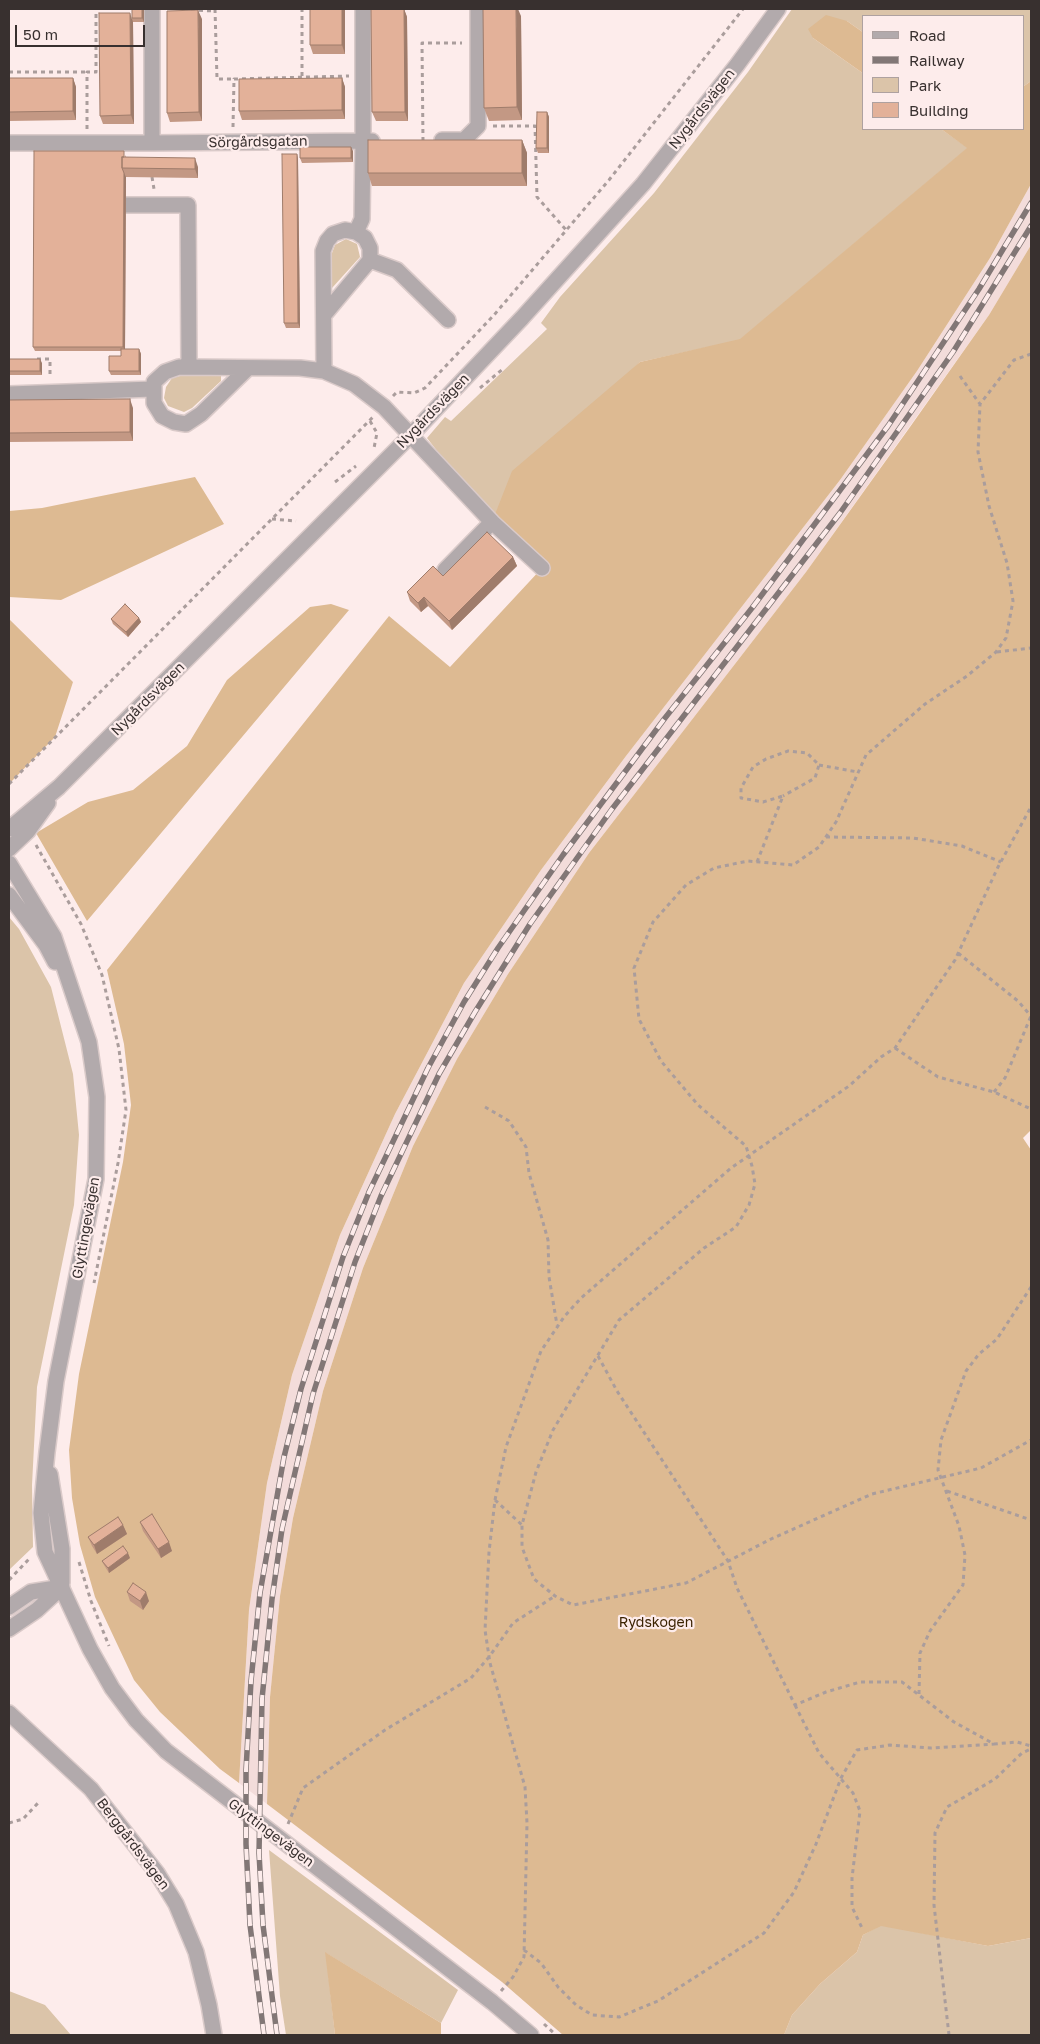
<!DOCTYPE html>
<meta charset="utf-8">
<style>
body{margin:0}
#map{position:relative;width:1040px;height:2044px;overflow:hidden;background:#fdeceb;font-family:"Golos Text",sans-serif}
canvas{display:block}
.frame{position:absolute;inset:0;border:10px solid #38302f;pointer-events:none}
.legend{position:absolute;left:862px;top:15px;width:162px;height:115px;box-sizing:border-box;background:#fdeceb;border:1px solid #aea1a0;margin:0;padding:6px 9px;list-style:none;font-size:15px;color:#38302f}
.legend li{display:flex;align-items:center;gap:10px;height:25px}
.legend b{width:25px;border:1px solid #aea1a0}
.scale{position:absolute;left:15px;top:25px;width:130px;height:22px;box-sizing:border-box;border:2px solid #38302f;border-top:0;padding-left:6px;font-size:15px;line-height:18px;white-space:nowrap;color:#38302f;-webkit-text-stroke:4px #fdeceb;paint-order:stroke}
</style>
<div id="map">
<canvas width="1040" height="2044"></canvas>
<div class="frame"></div>
<ul class="legend">
<li><b style="height:6px;background:#b2aaac"></b>Road</li>
<li><b style="height:6px;background:#827776"></b>Railway</li>
<li><b style="height:14px;background:#dbc4a9"></b>Park</li>
<li><b style="height:14px;background:#e3b199"></b>Building</li>
</ul>
<div class="scale">50 m</div>
</div>
<script>
const ctx = document.querySelector('canvas').getContext('2d');
ctx.lineJoin = 'round';
function paint(path, color) {
  ctx.fillStyle = color;
  ctx.fill(path, 'evenodd');
}
function shape(rows) {
  const path = new Path2D();
  for (const r of rows) {
    path.moveTo(r[0], r[1]);
    for (let i = 2; i < r.length; i += 2) path.lineTo(r[i], r[i + 1]);
  }
  return path;
}
function trace(path, color, width, dash) {
  ctx.strokeStyle = color;
  ctx.lineWidth = width;
  ctx.lineCap = dash ? 'butt' : 'round';
  ctx.setLineDash(dash || []);
  ctx.stroke(path);
}
function write(font, color, halo, rows, align = 'center') {
  ctx.font = font + ' "Golos Text",sans-serif';
  ctx.lineWidth = 4.5;
  ctx.setLineDash([]);
  ctx.textBaseline = 'middle';
  ctx.strokeStyle = halo;
  ctx.fillStyle = color;
  for (const [text, x, y, turn = 0] of rows) {
    ctx.save();
    ctx.translate(x, y);
    ctx.rotate((+turn || 0) * Math.PI / 180);
    ctx.textAlign = isNaN(turn) ? turn : align;
    if (halo) ctx.strokeText(text, 0, 0);
    ctx.fillText(text, 0, 0);
    ctx.restore();
  }
}
paint(shape([
 [1031,184,1031,245,989,315,806,572,589,853,508,974,457,1059,413,1146,363,1268,323,1391,293,1518,280,1596,270,1697,267,1804,239,1783,249,1610,267,1483,292,1375,340,1235,395,1114,464,983,541,870,626,756,840,480,917,371,990,258]
]), '#f3dcda');
paint(shape([
 [792,9,1031,9,1031,81,1024,86,1024,16,864,16,864,33,847,21,813,38,864,74,864,129,941,129,968,148,740,340,640,362,492,522,427,438,445,417,451,421,547,329,541,323,560,297,654,193,748,72],
 [346,239,357,244,360,257,332,288,332,253,335,245],
 [180,376,221,376,221,381,192,408,184,412,168,406,164,398,166,387,172,378],
 [9,917,19,929,51,987,73,1074,79,1135,74,1205,37,1387,32,1485,33,1547,9,1570],
 [269,1850,458,1990,441,2023,326,1953,335,2035,286,2035,280,1996],
 [881,1925,988,1946,1031,1938,1031,2035,784,2035,792,2015,820,1984,857,1952,863,1935],
 [9,1991,45,2005,71,2035,9,2035]
]), '#dbc4a9');
paint(shape([
 [826,15,847,21,864,33,864,74,813,38,808,29],
 [1031,81,1031,184,990,258,917,371,840,480,626,756,541,870,464,983,395,1114,340,1235,292,1375,267,1483,249,1610,239,1783,220,1769,160,1712,134,1680,95,1597,80,1545,72,1498,69,1450,79,1374,123,1162,131,1105,124,1044,107,970,389,616,450,667,542,568,492,522,512,471,640,362,740,339,967,148,941,129,1024,129,1024,86],
 [1031,245,1031,1130,1023,1138,1031,1150,1031,1938,988,1946,881,1926,863,1935,857,1952,820,1984,792,2015,784,2035,563,2035,502,1982,267,1804,270,1697,280,1596,293,1518,323,1391,363,1268,413,1146,457,1059,508,974,589,853,806,572,910,427,989,315],
 [195,477,224,524,61,600,9,597,9,511,42,508],
 [331,604,349,610,87,921,36,833,88,802,133,790,187,746,227,680,310,607],
 [9,619,73,682,55,737,9,784],
 [325,1952,441,2023,441,2035,335,2035]
]), '#ddba92');
const minor = shape([
 [152,9,152,143,363,141,362,219,356,232],
 [363,9,363,141,372,141],
 [442,140,464,140,478,126,478,9],
 [9,143,152,143],
 [106,205,188,205,189,367],
 [370,260,397,270,448,320],
 [248,368,201,414,186,424,174,422,162,416,154,403,154,382,165,372,179,367,300,368,324,371,354,384,384,407,492,522,445,570],
 [324,371,323,251,327,241,333,234,345,230,356,232,365,238,370,248,370,260,324,315],
 [9,394,153,389],
 [492,522,542,568],
 [9,829,59,787,411,435,522,318,643,184,737,65,778,9],
 [9,849,28,831,48,803],
 [9,863,54,937,89,1042,97,1097,96,1179,56,1381,47,1452,41,1513,45,1552,90,1649,112,1688,136,1720,166,1751,492,2002,531,2035],
 [9,895,46,945,55,962],
 [50,1474,62,1549,62,1583],
 [9,1607,31,1592,62,1587],
 [9,1629,37,1610,62,1587],
 [9,1713,91,1789,157,1873,176,1904,196,1952,209,2005,214,2035]
]);
trace(minor, '#dacac9', 18);
trace(shape([
 [215,9,217,79,234,79],
 [191,10,215,11],
 [9,72,87,72],
 [302,76,302,9],
 [493,126,535,126,537,197,567,231],
 [233,127,234,79,349,76],
 [87,129,87,72,96,72,96,9],
 [423,141,422,43,462,43],
 [152,177,154,189],
 [1031,354,1014,360,980,404,978,452,989,506,1007,563,1013,601,1006,638,996,652,967,676,925,704,866,755,836,822,819,847,793,865,748,861,714,868,686,885,653,922,634,968,639,1019,661,1061,698,1105,746,1146,752,1166,755,1184,749,1205,736,1227,704,1248,619,1320,553,1430,536,1472,522,1525,522,1547,534,1579,555,1596,573,1605,686,1583,771,1539,872,1494,981,1468,1031,1440],
 [37,359,50,359,50,378],
 [960,376,980,404],
 [480,388,504,368],
 [393,396,397,392,414,393,425,388,494,315,609,180,743,9],
 [370,421,377,433,374,448],
 [335,482,356,466],
 [272,519,296,521],
 [997,652,1031,648],
 [819,765,858,772],
 [9,784,373,417],
 [826,837,913,838,962,846,1001,862],
 [36,845,81,924,102,975,119,1049,126,1110,118,1163,94,1283],
 [757,862,783,796,763,802,741,798,741,788,753,767,766,759,788,751,807,753,819,765,815,778,783,796],
 [958,953,1018,1001,1031,1016],
 [895,1048,938,1077,994,1092,1031,1109],
 [994,1092,1005,1078,1031,1016],
 [485,1107,509,1121,526,1147,529,1173,548,1240,549,1277,557,1325],
 [598,1356,617,1391,728,1561,737,1588,795,1705,826,1692,860,1682,902,1682,954,1722,994,1744,1017,1742,1031,1746],
 [947,1491,1031,1520],
 [495,1500,522,1525],
 [79,1562,91,1601,109,1646],
 [9,1580,30,1558],
 [919,1694,920,1653,930,1631,963,1585,965,1555,959,1526,938,1470,941,1440,966,1371,979,1354,997,1339,1031,1287],
 [795,1705,819,1753,853,1793,860,1811,852,1878,852,1907,863,1930],
 [9,1823,23,1819,38,1803],
 [288,1824,303,1788,385,1730,471,1678,489,1657,513,1623,555,1596],
 [524,1950,541,1963,558,1987,576,2005,592,2015,619,2017,658,2001,764,1933,794,1892,816,1844,841,1778,857,1750,890,1745,931,1748,994,1744],
 [501,1991,513,1977,524,1957,527,1823,525,1787,490,1663,485,1630,489,1552,495,1500,506,1447,541,1351,564,1317,581,1298,731,1168,849,1086,881,1057,895,1048,955,960,998,867,1031,807],
 [544,2024,556,2035],
 [949,2035,934,1905,935,1833,947,1807,995,1779,1022,1753,1031,1749]
]), '#aa9d9c', 3, [4, 4]);
trace(minor, '#b2aaac', 15);
const rail = shape([
 [264,2035,250,1925,246,1844,246,1770,251,1681,260,1593,284,1457,301,1389,343,1257,369,1192,428,1068,464,1002,498,948,563,855,665,718,752,608,888,426,979,289,1031,203],
 [277,2035,263,1925,259,1853,262,1699,272,1599,282,1529,313,1394,355,1262,381,1196,439,1074,475,1012,530,924,612,809,840,513,953,352,1031,226]
]);
trace(rail, '#827776', 5.5);
trace(rail, '#fdeceb', 4, [11]);
paint(shape([
 [144,9,144,22,133,22,134,124,103,124,100,116,132,18],
 [345,9,345,54,313,54,310,45],
 [404,9,407,17,408,121,376,121,372,112],
 [521,16,522,120,489,121,484,108],
 [202,19,202,121,170,122,167,113],
 [9,78,73,78,76,87,76,120,9,121],
 [342,78,345,87,345,119,242,120,239,111],
 [547,112,549,117,549,153,538,153,536,148],
 [522,140,527,153,527,186,372,186,368,173],
 [353,151,353,162,302,163,300,158],
 [297,154,298,159,300,328,286,328,284,323],
 [126,155,126,157,198,167,198,178,126,177,125,349,139,349,141,354,141,375,111,375,109,371,121,356,121,351,35,351,33,347],
 [9,359,42,363,42,375,9,375],
 [9,400,133,408,133,441,9,442],
 [513,557,517,566,452,630,428,606,421,612,410,601,407,592,443,576],
 [139,618,141,622,128,637,113,624,111,619],
 [140,1522,172,1551,161,1558,143,1531],
 [123,1525,127,1534,97,1554,92,1546,88,1537],
 [130,1558,109,1573,104,1565,102,1561],
 [127,1592,149,1601,143,1610,130,1601]
]), '#c39884');
paint(shape([
 [142,9,144,9,144,22,142,18],
 [342,9,345,9,345,54,342,45],
 [404,9,407,17,408,121,405,112],
 [516,9,518,9,521,16,522,120,517,107],
 [198,10,202,19,202,121,199,112],
 [130,13,133,22,134,124,131,115],
 [73,78,76,87,76,120,73,111],
 [342,78,345,87,345,119,342,110],
 [547,112,549,117,549,153,547,148],
 [522,140,527,153,527,186,522,173],
 [351,147,353,151,353,162,351,158],
 [297,154,298,159,300,328,298,323],
 [195,158,198,167,198,178,195,169],
 [124,173,126,177,125,351,123,347],
 [139,349,141,354,141,375,139,371],
 [40,359,42,363,42,375,40,371],
 [130,399,133,408,133,441,130,432],
 [513,557,517,566,452,630,449,621],
 [424,597,428,606,421,612,418,603],
 [139,618,141,622,128,637,126,632],
 [123,1525,127,1534,97,1554,94,1545],
 [169,1542,172,1551,161,1558,158,1549],
 [128,1553,130,1558,109,1573,108,1568],
 [146,1592,149,1601,143,1610,140,1601]
]), '#9f7c6b');
const building = shape([
 [132,9,142,9,142,18,132,18,132,9],
 [310,9,342,9,342,45,310,45,310,9],
 [371,9,404,9,405,112,372,112,371,9],
 [483,9,516,9,517,107,484,108,483,9],
 [198,10,199,112,167,113,167,11,198,10],
 [99,13,130,13,131,115,100,116,99,13],
 [9,78,73,78,73,111,9,112,9,78],
 [342,78,342,110,239,111,239,79,342,78],
 [537,112,547,112,547,148,536,148,537,112],
 [368,140,522,140,522,173,368,173,368,140],
 [300,147,351,147,351,158,300,158,300,147],
 [34,151,124,151,124,157,122,157,122,168,124,173,123,347,33,347,34,151],
 [282,154,297,154,298,323,284,323,282,154],
 [122,157,195,158,195,169,122,168,122,157],
 [121,349,139,349,139,371,109,371,109,356,121,356,121,349],
 [9,359,40,359,40,371,9,371,9,359],
 [130,399,130,432,9,433,9,400,130,399],
 [487,532,513,557,449,621,424,597,418,603,407,592,433,566,443,576,487,532],
 [125,604,139,618,126,632,111,619,125,604],
 [152,1514,169,1542,158,1549,140,1522,152,1514],
 [118,1517,123,1525,94,1545,88,1537,118,1517],
 [123,1546,128,1553,108,1568,102,1561,123,1546],
 [133,1583,146,1592,140,1601,127,1592,133,1583]
]);
paint(building, '#e3b199');
trace(building, '#9f7c6b', 1);
write('14px', '#38302f', '#fdeceb', [
 ["Nygårdsvägen",702,109,-52],
 ["Sörgårdsgatan",258,142,-1],
 ["Nygårdsvägen",433,411,-46],
 ["Nygårdsvägen",148,699,-45],
 ["Glyttingevägen",86,1228,-80],
 ["Glyttingevägen",271,1833,37],
 ["Berggårdsvägen",133,1844,53]
]);
write('14px', '#3b2302', '#fdeceb', [
 ["Rydskogen",656,1623]
]);
</script>
